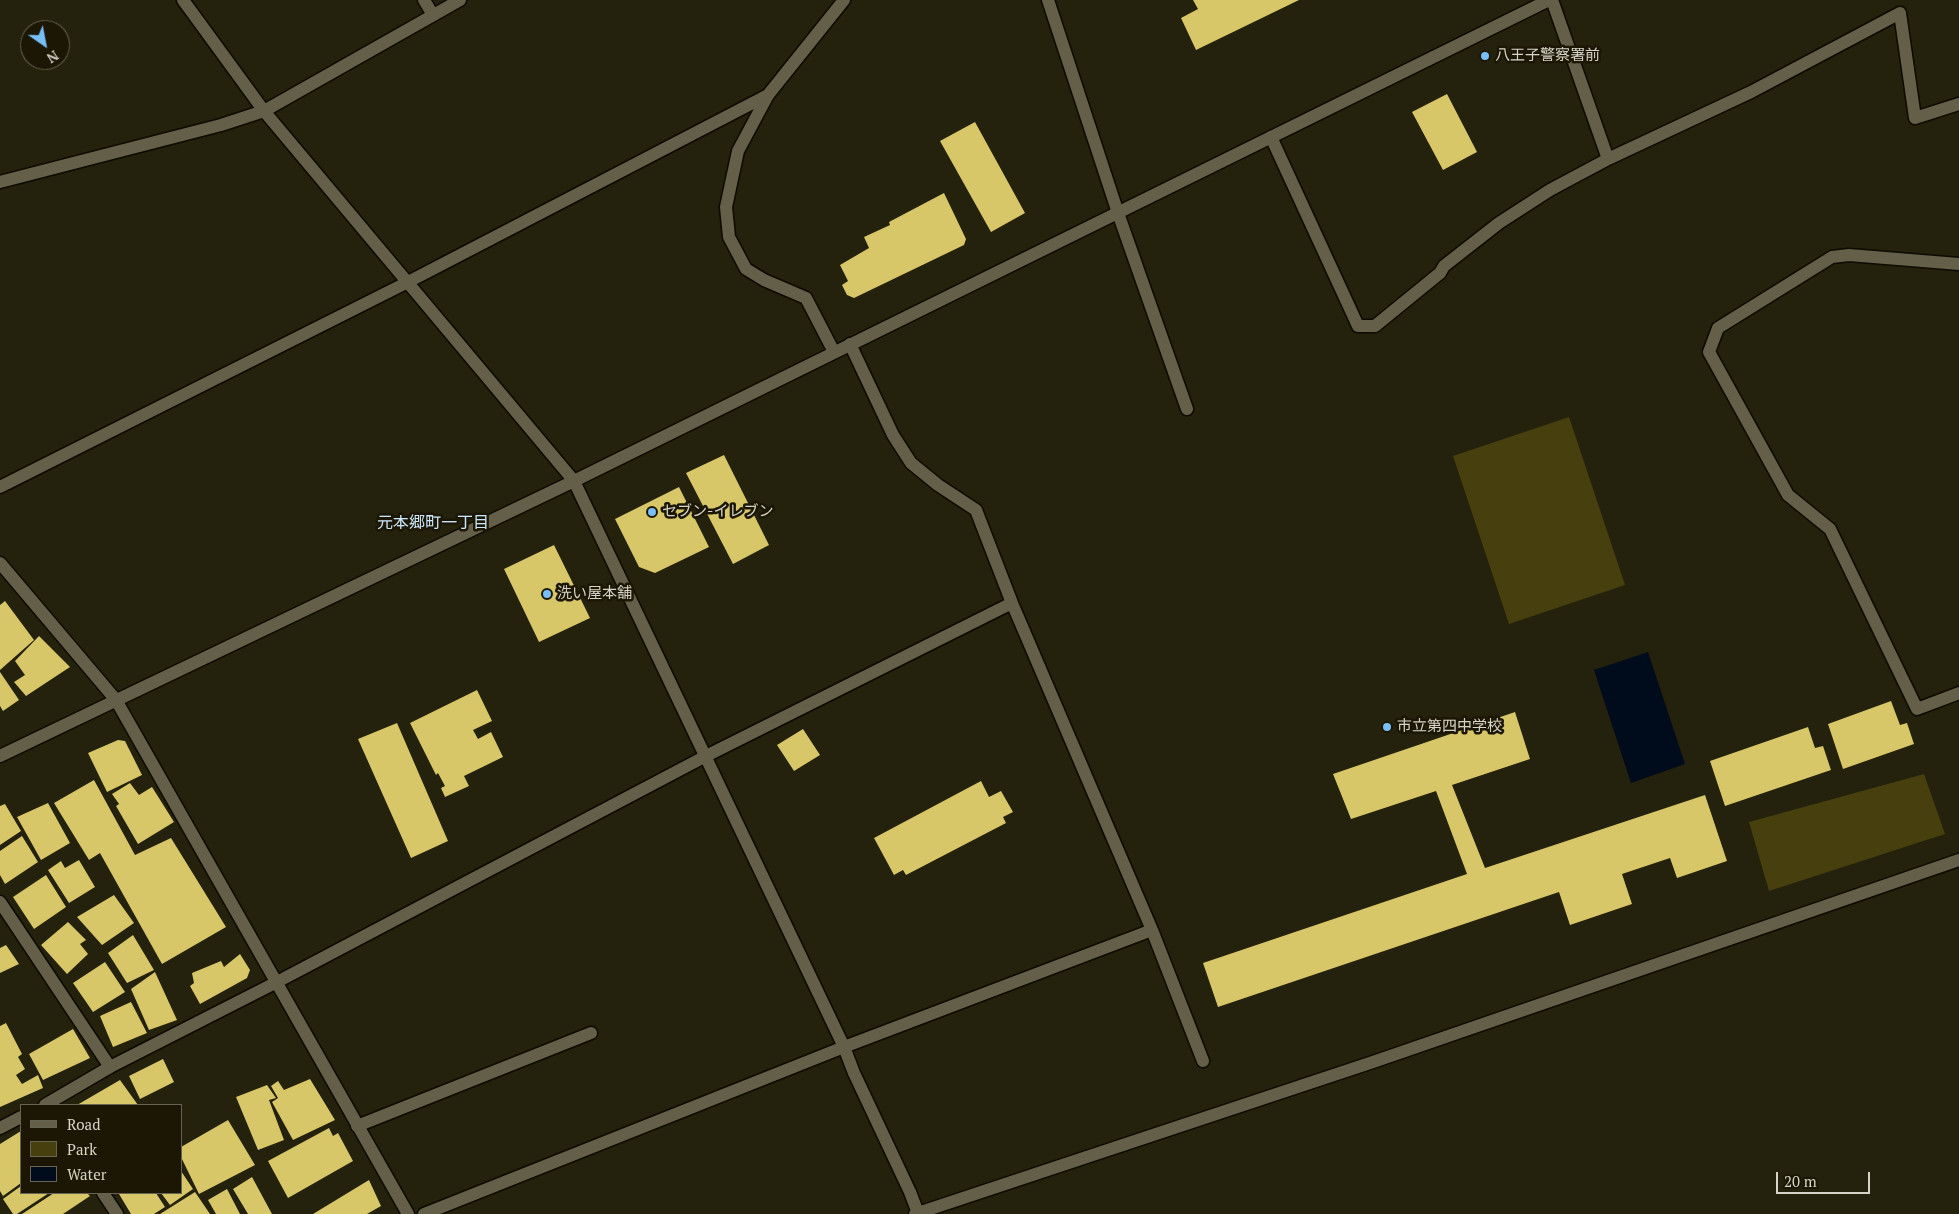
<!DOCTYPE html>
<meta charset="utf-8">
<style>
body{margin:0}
#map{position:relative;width:1959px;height:1214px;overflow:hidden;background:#24210c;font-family:"PT Serif",serif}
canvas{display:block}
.legend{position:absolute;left:20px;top:1104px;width:162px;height:90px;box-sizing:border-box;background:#1b1704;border:1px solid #666352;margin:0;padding:6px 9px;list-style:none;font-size:15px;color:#d6d4c8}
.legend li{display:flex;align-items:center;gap:10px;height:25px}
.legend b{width:25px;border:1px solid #666352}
.north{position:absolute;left:20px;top:20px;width:50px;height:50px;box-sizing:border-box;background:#1b1704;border:1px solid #666352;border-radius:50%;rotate:147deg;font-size:14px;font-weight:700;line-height:20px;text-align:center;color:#d6d4c8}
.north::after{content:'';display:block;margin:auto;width:18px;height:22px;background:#78bff7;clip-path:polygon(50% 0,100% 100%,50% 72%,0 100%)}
.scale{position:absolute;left:1776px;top:1172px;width:94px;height:22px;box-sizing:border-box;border:2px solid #d6d4c8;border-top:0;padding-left:6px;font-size:15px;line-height:18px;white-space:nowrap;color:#d6d4c8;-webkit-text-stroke:4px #1b1704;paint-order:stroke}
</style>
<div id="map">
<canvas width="1959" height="1214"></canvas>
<ul class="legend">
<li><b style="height:6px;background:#635f49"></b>Road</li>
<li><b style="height:14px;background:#47400e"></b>Park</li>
<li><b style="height:14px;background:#000b1b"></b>Water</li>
</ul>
<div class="north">N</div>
<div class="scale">20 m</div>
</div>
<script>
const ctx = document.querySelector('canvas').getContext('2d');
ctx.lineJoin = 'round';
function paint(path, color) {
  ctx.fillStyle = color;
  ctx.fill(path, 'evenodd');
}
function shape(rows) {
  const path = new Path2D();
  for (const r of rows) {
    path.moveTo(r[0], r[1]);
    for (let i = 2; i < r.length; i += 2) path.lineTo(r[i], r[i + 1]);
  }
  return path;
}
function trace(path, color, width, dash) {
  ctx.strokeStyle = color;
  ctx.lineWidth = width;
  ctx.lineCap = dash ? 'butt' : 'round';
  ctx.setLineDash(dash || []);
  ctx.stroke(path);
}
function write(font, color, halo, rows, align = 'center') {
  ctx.font = font + ' "PT Serif","Noto Sans JP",serif';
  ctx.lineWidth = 5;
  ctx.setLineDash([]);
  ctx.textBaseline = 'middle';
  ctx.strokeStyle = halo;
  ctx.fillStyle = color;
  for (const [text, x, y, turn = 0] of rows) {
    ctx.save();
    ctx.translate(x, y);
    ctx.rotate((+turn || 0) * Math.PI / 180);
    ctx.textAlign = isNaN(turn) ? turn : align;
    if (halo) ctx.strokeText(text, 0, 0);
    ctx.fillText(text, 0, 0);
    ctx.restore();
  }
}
paint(shape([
 [1569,417,1625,585,1509,624,1453,456],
 [1924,774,1945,834,1769,891,1749,822]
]), '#47400e');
paint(shape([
 [1648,652,1685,764,1631,783,1594,670]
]), '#000b1b');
paint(shape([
 [1193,0,1299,0,1196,50,1181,18,1198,9],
 [1447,94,1477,152,1443,170,1412,112],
 [975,122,1025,213,991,232,940,141],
 [944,193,966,239,964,245,854,298,847,295,842,285,848,281,840,265,869,248,864,237,890,225,889,222],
 [724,455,769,545,733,564,686,473],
 [679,487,709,547,655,573,639,567,615,519],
 [554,545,590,618,539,642,504,569],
 [5,601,34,640,0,670,0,605],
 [39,636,70,667,26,696,14,682,25,675,15,661],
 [0,672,19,700,3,711,0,706],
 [477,690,492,721,473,730,478,739,491,732,503,757,464,776,469,786,445,797,441,788,445,786,438,773,436,775,410,723],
 [1891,701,1900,725,1907,723,1914,744,1843,769,1828,724],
 [1515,712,1530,759,1452,785,1485,868,1705,795,1727,861,1677,878,1670,858,1622,874,1632,904,1570,925,1559,892,1218,1007,1203,963,1467,874,1436,791,1351,819,1333,774],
 [397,723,448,841,411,858,358,739],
 [1808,727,1815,748,1823,746,1831,770,1725,806,1710,761],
 [803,729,820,755,794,771,777,745],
 [118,740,125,741,142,775,107,792,88,753],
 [94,780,135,855,171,838,226,927,162,964,100,853,89,860,54,803],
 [981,781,989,797,1001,791,1013,812,1003,817,1006,823,906,875,903,870,894,875,874,838],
 [130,783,139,795,152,787,174,822,138,844,116,806,119,804,112,794],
 [48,803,70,843,41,860,17,817],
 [5,804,21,831,0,845,0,806],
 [22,836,38,862,5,884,0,875,0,851],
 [79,860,95,887,69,903,48,870,61,861,65,868],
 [46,875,66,907,34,929,13,897],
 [114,895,134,923,102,945,77,917],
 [68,922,86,940,80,944,88,954,67,974,41,945],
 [133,935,154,970,127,983,108,953],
 [6,945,19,964,0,973,0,948],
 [240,954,250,970,247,978,200,1004,190,986,194,983,192,973,221,961,224,967],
 [105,962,125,992,93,1012,73,983],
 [155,972,177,1020,149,1030,131,989],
 [131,1002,147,1033,113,1047,100,1016],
 [6,1023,22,1054,18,1057,25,1069,16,1075,22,1084,38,1075,43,1088,0,1107,0,1026],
 [73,1029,90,1058,43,1080,29,1054],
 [163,1059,174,1082,140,1099,129,1076],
 [310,1079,335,1120,293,1140,272,1102,278,1098,271,1086,278,1081,284,1090],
 [120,1080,138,1105,77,1105],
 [267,1085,276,1098,269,1100,284,1140,258,1150,236,1097],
 [228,1120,255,1165,199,1194,181,1157,181,1147],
 [329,1128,333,1136,338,1133,353,1161,288,1198,268,1161],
 [21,1131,21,1183,3,1196,0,1191,0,1144],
 [181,1171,193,1189,170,1205,161,1193,181,1193],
 [252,1177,272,1214,248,1214,233,1189],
 [369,1180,381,1206,367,1214,313,1214],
 [21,1186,21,1193,49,1193,17,1214,13,1214,3,1199],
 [227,1189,240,1214,216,1214,208,1200],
 [195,1192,210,1214,160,1214],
 [54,1193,87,1193,90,1196,63,1214,22,1214],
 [120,1193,156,1193,165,1207,154,1214,131,1214,119,1194]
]), '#d7c768');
const service = shape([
 [424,0,433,15],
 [1552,0,1608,159],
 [768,95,738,151,726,207,729,237,746,269,764,280,806,298,834,352],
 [1271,137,1358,326,1375,326,1440,273,1444,266,1499,223,1550,190,1608,159,1751,92,1900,13,1915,118,1959,104],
 [1118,213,1187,409],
 [1959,264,1849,255,1832,257,1718,328,1709,352,1788,495,1830,529,1917,709,1959,693],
 [0,902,110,1067],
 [844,1047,854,1073,910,1192,918,1213],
 [103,1193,117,1214],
 [915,1214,1373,1062,1959,860]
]);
const minor = shape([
 [183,0,264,111,574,481,844,1047],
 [1048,0,1118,213],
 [0,182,221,125,264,111,460,0],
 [850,344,893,435,911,463,938,485,976,510,1012,603,1152,930,1203,1061],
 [0,487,408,282,768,95,844,0],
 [0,563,116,700,408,1214],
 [45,1105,110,1067,277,982,706,756,1012,603],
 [357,1126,591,1033],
 [0,1128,21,1117],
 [424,1214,844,1047,1152,930]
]);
const tertiary = shape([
 [0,756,574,481,1549,0]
]);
trace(service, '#0d0a00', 15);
trace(minor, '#0d0a00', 15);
trace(tertiary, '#0d0a00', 15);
trace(service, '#635f49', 12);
trace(minor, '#635f49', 12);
trace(tertiary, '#635f49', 12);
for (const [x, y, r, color] of [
 [1485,56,5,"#78bff7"],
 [652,512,5,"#78bff7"],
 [547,594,5,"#78bff7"],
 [1387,727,5,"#78bff7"]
]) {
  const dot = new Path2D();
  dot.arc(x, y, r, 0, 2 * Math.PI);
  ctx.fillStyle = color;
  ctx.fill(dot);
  trace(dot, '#1b1704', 2);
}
write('15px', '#d6d4c8', '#1b1704', [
 ["八王子警察署前",1495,56],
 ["セブン-イレブン",662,512],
 ["洗い屋本舗",557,594],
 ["市立第四中学校",1397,727]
], 'left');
write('16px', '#cce6fb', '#1b1704', [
 ["元本郷町一丁目",433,523]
]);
</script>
